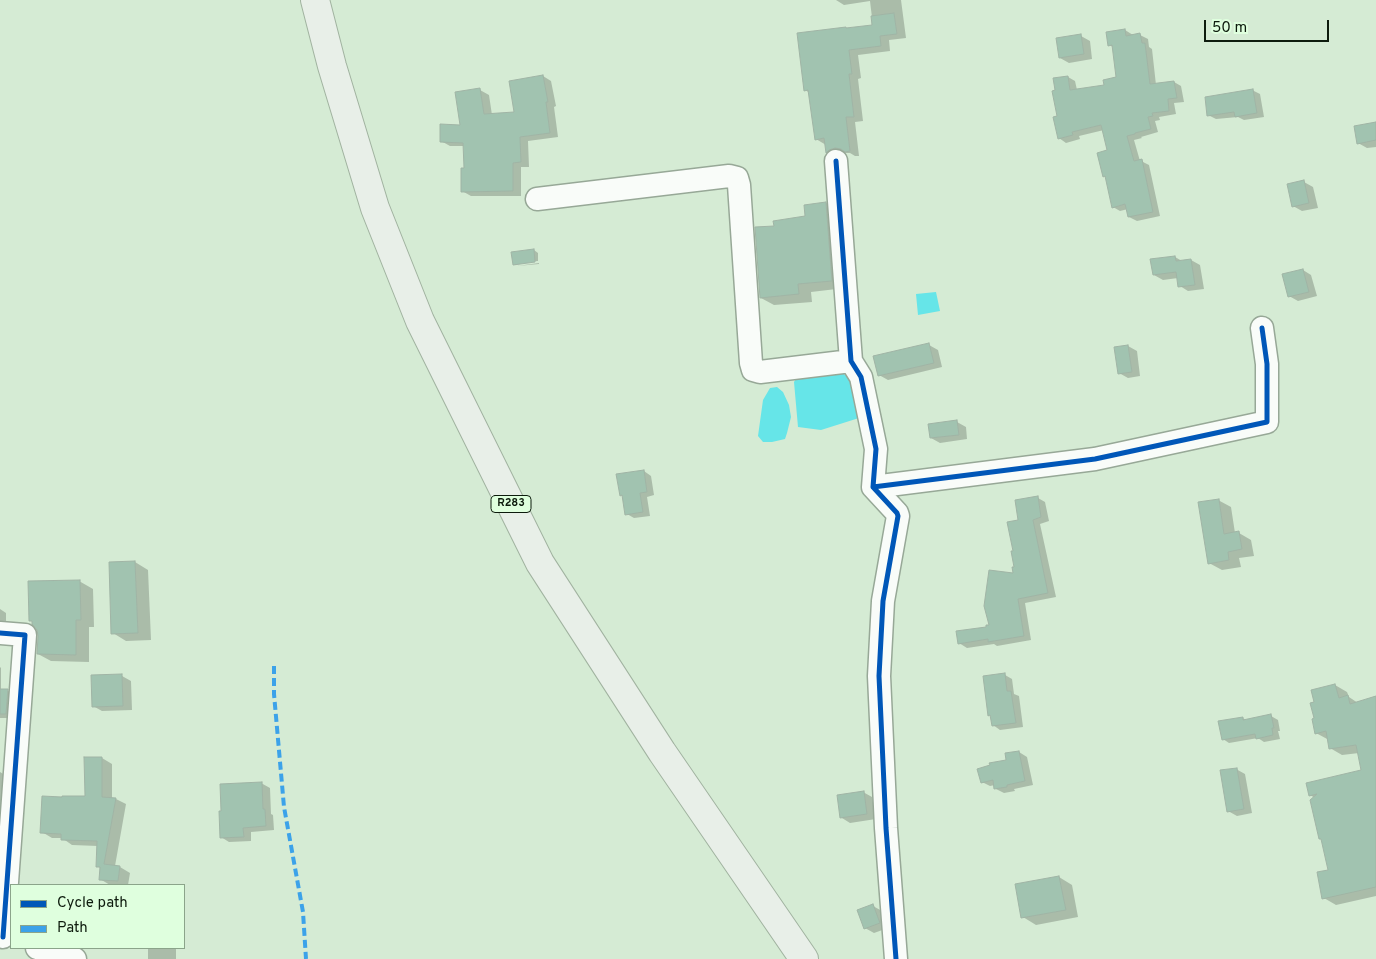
<!DOCTYPE html>
<style>
body{margin:0}
#map{position:relative;width:1376px;height:959px;overflow:hidden;background:#d5ebd4;font-family:Overpass,sans-serif}
canvas{display:block}
.legend{position:absolute;left:10px;top:884px;width:175px;height:65px;box-sizing:border-box;background:#dfffde;border:1px solid #8ba48a;margin:0;padding:6px 9px;list-style:none;font-size:15px;color:#0d1b0d}
.legend li{display:flex;align-items:center;gap:10px;height:25px}
.legend b{width:25px;border:1px solid #8ba48a}
.scale{position:absolute;left:1204px;top:20px;width:125px;height:22px;box-sizing:border-box;border:2px solid #0d1b0d;border-top:0;padding-left:6px;font-size:15px;line-height:18px;white-space:nowrap;color:#0d1b0d;-webkit-text-stroke:4px #dfffde;paint-order:stroke}
</style>
<div id="map">
<canvas width="1376" height="959"></canvas>
<ul class="legend">
<li><b style="height:6px;background:#0057b8"></b>Cycle path</li>
<li><b style="height:6px;background:#3ca2e9"></b>Path</li>
</ul>
<div class="scale">50 m</div>
</div>
<script>
const ctx = document.querySelector('canvas').getContext('2d');
ctx.lineJoin = 'round';
function paint(path, color) {
  ctx.fillStyle = color;
  ctx.fill(path, 'evenodd');
}
function shape(rows) {
  const path = new Path2D();
  for (const r of rows) {
    path.moveTo(r[0], r[1]);
    for (let i = 2; i < r.length; i += 2) path.lineTo(r[i], r[i + 1]);
  }
  return path;
}
function trace(path, color, width, dash) {
  ctx.strokeStyle = color;
  ctx.lineWidth = width;
  ctx.lineCap = dash ? 'butt' : 'round';
  ctx.setLineDash(dash || []);
  ctx.stroke(path);
}
function write(font, color, halo, rows, align = 'center') {
  ctx.font = font + ' Overpass,sans-serif';
  ctx.lineWidth = 4;
  ctx.setLineDash([]);
  ctx.textBaseline = 'middle';
  ctx.strokeStyle = halo;
  ctx.fillStyle = color;
  for (const [text, x, y, turn = 0] of rows) {
    ctx.save();
    ctx.translate(x, y);
    ctx.rotate((+turn || 0) * Math.PI / 180);
    ctx.textAlign = isNaN(turn) ? turn : align;
    if (halo) ctx.strokeText(text, 0, 0);
    ctx.fillText(text, 0, 0);
    ctx.restore();
  }
}
paint(shape([
 [936,292,940,311,918,315,916,294],
 [839,369,851,381,859,418,821,430,798,427,794,382,797,377],
 [777,387,783,392,789,405,791,417,787,433,785,439,772,442,763,442,758,436,763,400,770,388]
]), '#66e5e8');
paint(shape([
 [836,0,901,0,906,38,889,40,890,51,858,55,861,78,858,79,863,121,855,122,859,156,855,156,850,153,845,153,838,155,836,158,827,152,826,145,816,139,810,93,805,90,873,26,870,1,844,5],
 [1125,30,1133,35,1140,35,1148,39,1149,47,1152,49,1156,85,1174,82,1181,86,1184,102,1174,103,1176,114,1159,117,1160,120,1155,121,1158,132,1141,137,1142,138,1134,140,1140,161,1141,161,1149,165,1160,216,1137,221,1129,217,1128,209,1120,211,1113,207,1106,177,1104,176,1109,151,1104,130,1079,136,1080,139,1066,143,1059,138,1058,117,1068,77,1075,81,1077,90,1106,86,1117,78,1113,47,1109,45],
 [1081,36,1090,41,1092,59,1069,63,1060,58],
 [543,76,551,81,556,106,554,107,558,137,528,141,529,167,521,167,521,196,471,196,462,191,465,169,464,146,450,146,441,141,462,126,480,90,489,95,492,115,516,113],
 [1252,90,1260,94,1264,117,1244,120,1238,117,1216,119,1208,115],
 [1376,123,1376,147,1367,148,1358,143],
 [1304,182,1313,187,1318,208,1302,211,1293,206],
 [826,203,839,211,845,288,811,292,812,302,774,305,761,298,775,227,807,217],
 [534,250,538,253,538,261,516,263,516,265,514,264],
 [1175,257,1182,261,1191,260,1200,265,1204,289,1188,291,1180,286,1178,278,1163,280,1154,275],
 [539,263,539,264,517,266],
 [1303,270,1311,275,1317,296,1298,301,1289,296],
 [929,345,938,350,942,367,888,380,879,375],
 [1128,346,1137,351,1140,376,1128,378,1119,373],
 [957,422,966,427,967,439,940,443,931,438],
 [644,471,651,476,654,495,647,497,650,516,634,518,627,514,624,497,621,495],
 [1038,498,1045,502,1049,521,1040,524,1056,597,1025,603,1031,640,997,646,994,644,967,648,959,643,991,626,1014,574,1015,568,1014,552,1020,521],
 [1218,500,1231,507,1235,533,1239,533,1251,540,1254,556,1239,558,1241,567,1222,570,1209,563],
 [135,562,148,570,151,640,126,641,113,633],
 [79,581,93,589,94,627,89,627,89,662,51,661,38,654,38,629,33,622,30,620],
 [0,609,6,613,6,624,0,627],
 [0,667,1,668,1,691,8,691,16,696,15,718,0,718],
 [1005,675,1012,679,1014,694,1019,696,1023,727,1000,730,993,725,992,716,989,715],
 [122,676,131,681,132,710,102,711,93,706],
 [1335,685,1347,692,1349,697,1358,703,1376,698,1376,896,1336,905,1324,898,1330,871,1322,840,1320,838,1315,798,1310,795,1363,771,1359,753,1342,755,1330,748,1329,740,1316,733],
 [1271,716,1278,720,1280,731,1278,731,1280,739,1264,742,1258,738,1229,743,1223,739,1243,718,1247,721],
 [1019,752,1027,757,1033,785,1014,789,1015,791,1004,793,996,789,995,785,990,786,982,782],
 [102,758,112,764,112,798,116,799,126,804,115,866,120,867,130,873,128,885,110,885,100,879,101,868,97,866,98,846,72,845,62,838,52,838,42,832,86,797],
 [1236,769,1245,774,1252,813,1237,816,1228,811],
 [0,772,5,775,0,855],
 [261,783,270,788,271,814,273,815,274,830,251,832,251,841,229,842,221,837],
 [863,792,872,797,876,819,850,823,842,818],
 [1059,877,1072,885,1078,917,1036,925,1023,917],
 [873,906,882,911,888,928,874,933,865,928],
 [148,948,176,948,176,959,148,959]
]), '#0003');
const building = shape([
 [894,13,897,34,880,36,881,46,849,50,852,74,849,74,854,117,846,117,850,151,845,152,841,149,835,148,829,150,826,153,824,138,815,140,808,90,804,91,797,33,846,27,846,28,872,25,871,16,894,13],
 [1125,29,1126,36,1140,33,1142,43,1145,43,1150,84,1174,81,1177,98,1168,99,1169,111,1152,113,1153,116,1148,117,1151,129,1135,133,1135,134,1127,136,1134,161,1142,159,1153,212,1128,217,1125,204,1112,208,1105,176,1103,177,1097,153,1107,150,1101,125,1072,132,1073,135,1058,139,1053,117,1057,116,1052,91,1055,90,1053,78,1068,76,1070,90,1104,85,1103,80,1116,77,1112,45,1108,46,1106,32,1125,29],
 [1081,34,1084,54,1059,58,1056,38,1081,34],
 [543,75,548,102,546,102,550,133,520,137,521,162,513,163,513,191,461,192,461,168,464,168,463,143,440,142,440,124,460,125,455,92,480,88,484,114,514,112,509,81,543,75],
 [1253,89,1257,113,1235,117,1234,112,1207,116,1205,97,1253,89],
 [1376,122,1376,140,1357,144,1354,126,1376,122],
 [1304,180,1309,203,1292,207,1287,184,1304,180],
 [826,202,832,281,798,284,799,294,760,298,755,227,774,226,773,221,805,216,804,205,826,202],
 [534,249,535,262,513,265,511,252,534,249],
 [1175,256,1176,261,1191,259,1195,285,1178,287,1176,272,1153,275,1150,259,1175,256],
 [1303,269,1309,292,1288,297,1282,274,1303,269],
 [929,343,934,363,878,376,873,356,929,343],
 [1128,345,1132,372,1118,374,1114,347,1128,345],
 [957,420,959,435,930,438,928,424,957,420],
 [644,470,647,492,640,493,643,512,625,515,622,495,620,496,616,474,644,470],
 [1038,496,1041,517,1033,520,1048,593,1018,599,1024,636,988,642,988,639,958,644,956,631,986,627,986,625,989,625,984,606,989,570,1013,573,1012,567,1014,567,1011,551,1013,551,1007,522,1018,520,1015,500,1038,496],
 [1219,499,1224,534,1239,531,1242,549,1228,552,1229,560,1208,564,1198,502,1219,499],
 [135,561,138,633,111,634,109,562,135,561],
 [80,580,81,620,76,620,76,655,37,654,38,636,37,630,32,624,32,621,29,621,28,581,80,580],
 [1005,673,1007,691,1011,691,1016,723,992,726,990,715,988,716,983,676,1005,673],
 [122,674,123,706,92,707,91,675,122,674],
 [1335,684,1339,698,1348,695,1350,704,1376,696,1376,887,1322,899,1317,872,1328,870,1321,839,1319,839,1310,800,1317,794,1309,796,1306,783,1361,770,1356,745,1329,749,1326,731,1315,734,1312,719,1314,718,1310,703,1314,702,1311,690,1335,684],
 [0,689,8,689,6,714,0,714,0,689],
 [1271,714,1274,728,1272,728,1273,735,1256,739,1255,734,1222,740,1218,721,1243,717,1243,720,1271,714],
 [1019,751,1025,781,1007,785,1007,787,994,789,993,780,981,783,977,769,990,765,989,763,1006,760,1005,753,1019,751],
 [84,757,102,757,102,797,116,798,104,864,120,866,118,881,99,880,100,867,96,867,97,841,61,840,61,834,40,833,42,796,62,797,62,796,85,796,84,757],
 [1237,768,1244,809,1227,812,1220,770,1237,768],
 [262,782,263,809,265,809,266,826,243,828,244,837,220,838,219,811,221,811,220,784,262,782],
 [864,791,867,814,840,818,837,795,864,791],
 [1059,876,1066,910,1021,918,1015,884,1059,876],
 [873,904,880,923,864,929,857,910,873,904]
]);
paint(building, '#a1c3b0');
trace(building, '#a0b4a5', 1);
const minor = shape([
 [836,161,851,361,861,377,876,449,873,487,897,513,898,516,883,601,879,676,886,828,896,959],
 [537,199,729,176,737,178,739,185,751,363,753,370,760,372,851,361],
 [873,487,1095,459,1267,422,1267,364,1262,328],
 [0,633,25,635,3,937],
 [37,948,75,959]
]);
const major = shape([
 [315,0,332,66,375,208,420,321,540,563,662,752,804,959]
]);
trace(minor, '#97a897', 25);
trace(major, '#a1b3a0', 30);
trace(minor, '#f9fcf9', 22);
trace(major, '#e8efe8', 28);
trace(shape([
 [274,666,274,694,284,807,303,912,306,959]
]), '#3ca2e9', 4, [8, 4]);
trace(shape([
 [836,161,851,361,861,377,876,449,873,487,897,513,898,516,883,601,879,676,886,828,896,959],
 [873,487,1095,459,1267,422,1267,364,1262,328],
 [0,633,25,635,3,937]
]), '#0057b8', 5);
for (const [x, y, w] of [
 [511,504,40]
]) {
  const box = new Path2D();
  box.roundRect(x - w / 2, y - 8.5, w, 17, 4);
  ctx.fillStyle = '#dfffde';
  ctx.fill(box);
  trace(box, '#0d1b0d', 1);
}
write('bold 11px', '#0d1b0d', null, [
 ["R283",511,504]
]);
</script>
